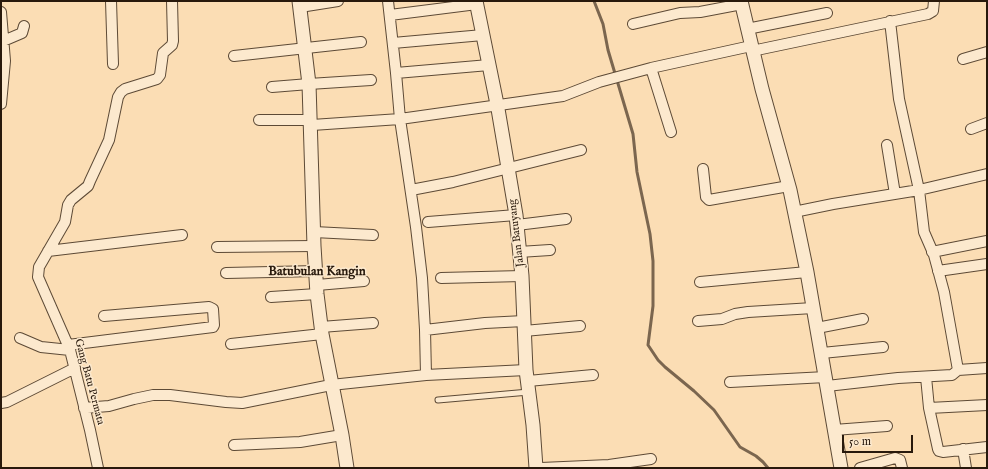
<!DOCTYPE html>
<style>
body{margin:0}
#map{position:relative;width:988px;height:469px;overflow:hidden;background:#fbddb4;font-family:"IM FELL English",serif}
canvas{display:block}
.frame{position:absolute;inset:0;border:2px solid #28190c;pointer-events:none}
.scale{position:absolute;left:842px;top:435px;width:71px;height:18px;box-sizing:border-box;border:2px solid #28190c;border-top:0;padding-left:5px;font-size:12px;line-height:14px;white-space:nowrap;color:#28190c;-webkit-text-stroke:3px #fce9ce;paint-order:stroke}
</style>
<div id="map">
<canvas width="988" height="469"></canvas>
<div class="frame"></div>
<div class="scale">50 m</div>
</div>
<script>
const ctx = document.querySelector('canvas').getContext('2d');
ctx.lineJoin = 'round';
function shape(rows) {
  const path = new Path2D();
  for (const r of rows) {
    path.moveTo(r[0], r[1]);
    for (let i = 2; i < r.length; i += 2) path.lineTo(r[i], r[i + 1]);
  }
  return path;
}
function trace(path, color, width, dash) {
  ctx.strokeStyle = color;
  ctx.lineWidth = width;
  ctx.lineCap = dash ? 'butt' : 'round';
  ctx.setLineDash(dash || []);
  ctx.stroke(path);
}
function write(font, color, halo, rows, align = 'center') {
  ctx.font = font + ' "IM FELL English",serif';
  ctx.lineWidth = 3;
  ctx.setLineDash([]);
  ctx.textBaseline = 'middle';
  ctx.strokeStyle = halo;
  ctx.fillStyle = color;
  for (const [text, x, y, turn = 0] of rows) {
    ctx.save();
    ctx.translate(x, y);
    ctx.rotate((+turn || 0) * Math.PI / 180);
    ctx.textAlign = isNaN(turn) ? turn : align;
    if (halo) ctx.strokeText(text, 0, 0);
    ctx.fillText(text, 0, 0);
    ctx.restore();
  }
}
trace(shape([
 [594,1,603,24,608,50,633,134,637,172,650,234,653,261,653,306,648,345,658,360,665,367,694,391,714,410,740,447,756,456,763,462,768,468]
]), '#7b664f', 3);
const service = shape([
 [438,400,529,392]
]);
const minor = shape([
 [111,1,113,64],
 [388,1,396,73,400,119,416,227,422,278,425,330,426,375],
 [300,7,338,1],
 [1,12,5,61,1,104],
 [390,15,477,4],
 [890,21,899,99,919,190,924,232,934,255,944,292,958,370],
 [633,24,680,13,700,12,742,4],
 [747,29,827,13],
 [1,42,22,33,24,26],
 [393,43,483,35],
 [752,51,928,14,933,11,934,1],
 [234,56,361,42],
 [963,59,987,52],
 [651,68,671,132],
 [396,73,489,65],
 [272,87,309,84,371,80],
 [259,120,311,120],
 [312,125,400,119,563,96,599,82,651,68,751,46],
 [971,129,987,123],
 [887,145,895,194],
 [703,169,706,197,709,200,789,186],
 [411,190,453,182,581,150],
 [794,212,833,204,919,190,987,174],
 [428,222,516,215],
 [517,225,566,219],
 [314,232,373,235],
 [217,247,314,246],
 [48,251,182,235],
 [519,252,550,250],
 [932,252,987,241],
 [938,271,987,264],
 [226,273,317,271],
 [441,278,522,276],
 [700,282,807,272],
 [317,285,364,281],
 [271,297,317,294],
 [698,321,722,319,735,314,748,312,813,308],
 [321,327,373,323],
 [817,328,863,319],
 [425,330,485,323,524,321],
 [524,331,580,326],
 [20,338,41,347,70,350],
 [231,344,322,334],
 [68,345,213,327,214,325,213,309,209,307,104,316],
 [822,353,883,347],
 [926,377,929,408,938,449,939,451,943,452,987,447],
 [528,381,593,375],
 [730,382,826,377],
 [827,386,898,378,952,375,958,370,987,368],
 [1,403,7,402,75,368],
 [84,408,109,406,134,399,153,395,170,395,226,402,242,403,331,385,426,375,526,370],
 [929,408,987,405],
 [834,430,887,426],
 [234,445,300,442,342,435],
 [963,449,966,468],
 [98,468,90,430,70,350,38,277,39,267,65,222,68,205,71,200,88,186,90,181,109,140,118,97,121,92,125,89,157,79,160,75,163,53,172,45,173,41,172,1],
 [541,468,609,465,651,459],
 [860,468,895,458,900,460,902,468]
]);
const tertiary = shape([
 [299,1,309,84,314,246,317,294,322,334,342,435,347,468],
 [476,1,498,109,516,215,522,276,526,370,533,425,536,468],
 [741,1,762,89,790,190,807,272,841,468]
]);
trace(service, '#5d4a36', 7);
trace(minor, '#5d4a36', 12);
trace(tertiary, '#5d4a36', 15);
trace(service, '#fce9ce', 5);
trace(minor, '#fce9ce', 10);
trace(tertiary, '#fce9ce', 13);
write('11px', '#28190c', '#fce9ce', [
 ["Jalan Batuyang",517,233,-97],
 ["Gang Batu Permata",89,382,75]
]);
write('bold 13px', '#28190c', '#fce9ce', [
 ["Batubulan Kangin",317,272]
]);
</script>
